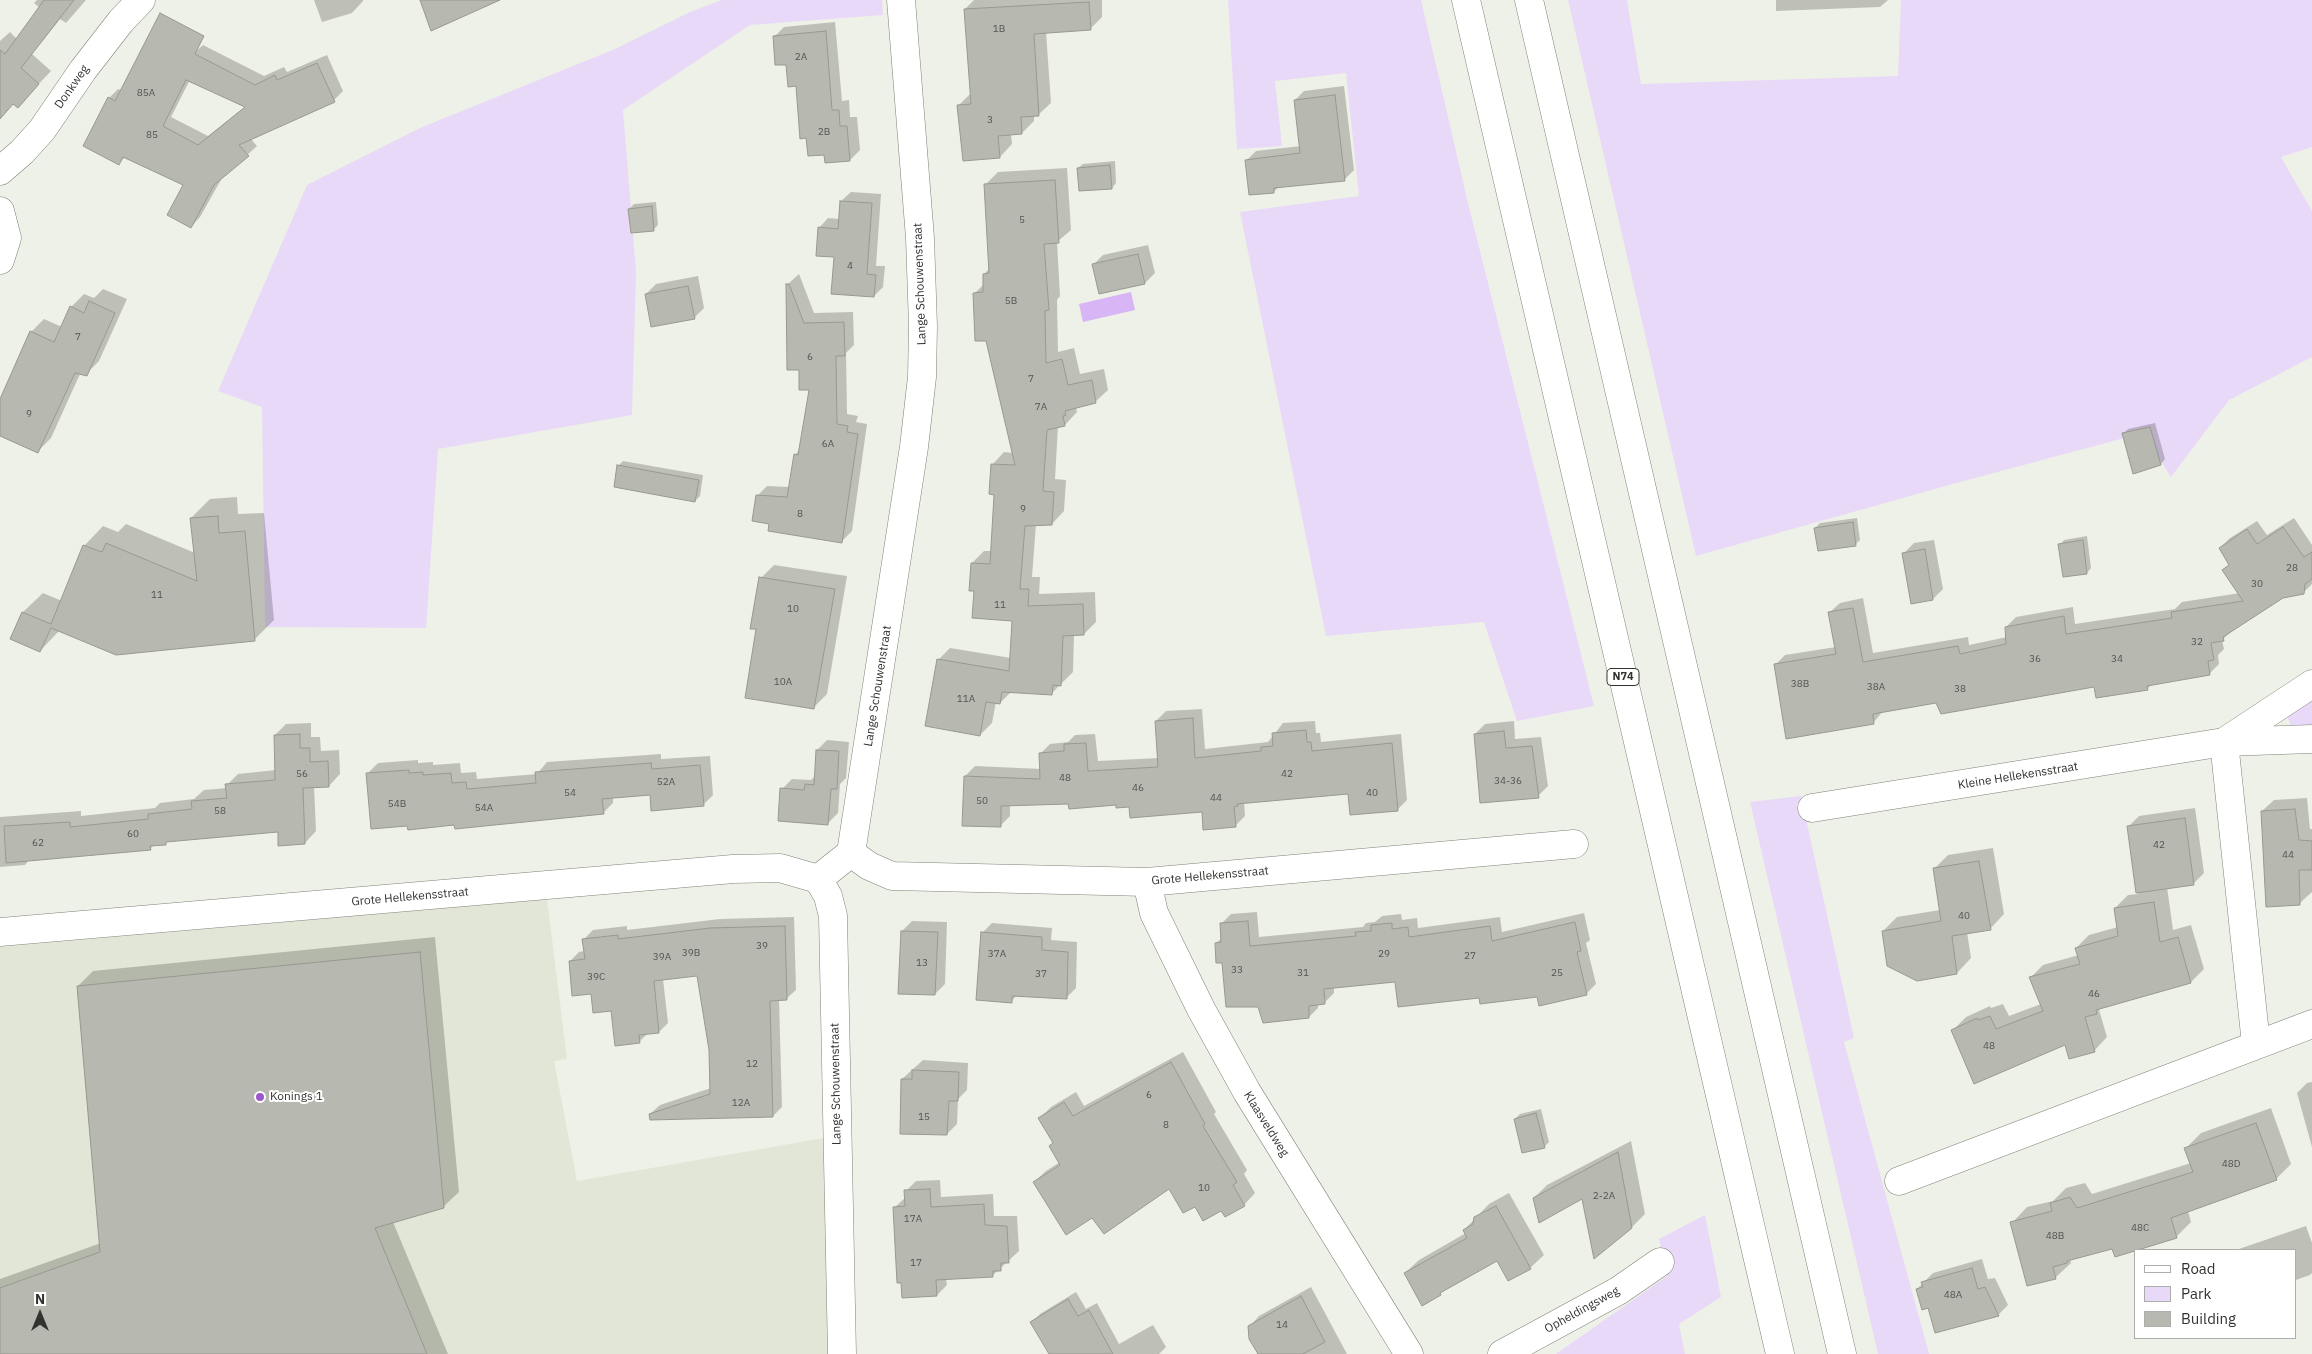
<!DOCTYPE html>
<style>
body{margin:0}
#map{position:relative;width:2312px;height:1354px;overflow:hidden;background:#eef1e7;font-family:"IBM Plex Sans",sans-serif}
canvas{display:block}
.legend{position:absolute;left:2134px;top:1249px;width:162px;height:90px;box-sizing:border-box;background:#fff;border:1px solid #adadac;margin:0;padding:6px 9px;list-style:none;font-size:15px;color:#32332f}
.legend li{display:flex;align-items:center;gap:10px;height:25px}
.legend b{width:25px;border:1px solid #adadac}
.north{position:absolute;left:15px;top:1289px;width:50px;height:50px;-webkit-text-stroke:4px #fff;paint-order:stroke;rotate:0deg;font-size:14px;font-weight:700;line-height:20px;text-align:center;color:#32332f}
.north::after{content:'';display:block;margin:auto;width:18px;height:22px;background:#32332f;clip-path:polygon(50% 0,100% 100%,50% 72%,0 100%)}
</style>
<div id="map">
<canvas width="2312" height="1354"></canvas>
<ul class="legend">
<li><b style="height:6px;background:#fff"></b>Road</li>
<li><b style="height:14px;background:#e9d9f8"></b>Park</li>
<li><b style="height:14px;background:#b7b9b0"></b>Building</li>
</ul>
<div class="north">N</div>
</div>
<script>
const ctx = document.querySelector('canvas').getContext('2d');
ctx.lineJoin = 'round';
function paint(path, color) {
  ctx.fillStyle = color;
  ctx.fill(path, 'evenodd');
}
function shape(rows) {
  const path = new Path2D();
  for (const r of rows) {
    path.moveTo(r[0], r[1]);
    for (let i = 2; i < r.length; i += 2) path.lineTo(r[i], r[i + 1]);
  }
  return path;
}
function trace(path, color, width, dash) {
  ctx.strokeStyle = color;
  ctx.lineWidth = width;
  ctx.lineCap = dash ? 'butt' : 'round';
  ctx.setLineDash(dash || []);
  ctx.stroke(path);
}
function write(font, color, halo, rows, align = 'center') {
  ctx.font = font + ' "IBM Plex Sans",sans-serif';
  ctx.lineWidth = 4;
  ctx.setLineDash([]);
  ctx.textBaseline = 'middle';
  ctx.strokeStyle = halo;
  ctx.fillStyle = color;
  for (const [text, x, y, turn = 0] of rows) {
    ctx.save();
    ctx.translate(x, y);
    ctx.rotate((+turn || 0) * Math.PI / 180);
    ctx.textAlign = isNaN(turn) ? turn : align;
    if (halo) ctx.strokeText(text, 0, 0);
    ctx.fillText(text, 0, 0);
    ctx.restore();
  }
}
paint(shape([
 [547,899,567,1059,554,1061,577,1181,824,1138,829,1354,0,1354,0,947]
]), '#e2e6d6');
paint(shape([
 [722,0,882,0,883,15,750,25,623,110,636,272,632,415,438,449,426,628,265,627,262,407,218,391,307,185,420,128,615,49,690,12],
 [1228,0,1421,0,1467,199,1594,706,1517,721,1484,622,1326,636,1240,212,1359,196,1346,73,1275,81,1282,146,1237,149],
 [1568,0,1627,0,1641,84,1898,76,1901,0,2312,0,2312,147,2281,157,2312,211,2312,357,2229,400,2171,477,2143,433,1960,482,1696,556],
 [2312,697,2312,727,2292,728,2287,716],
 [1801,796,1854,1038,1844,1042,1929,1354,1878,1354,1750,802],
 [1705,1215,1721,1297,1679,1324,1685,1354,1556,1354,1667,1276,1659,1239]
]), '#e9d9f8');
paint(shape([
 [1131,292,1135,310,1083,322,1079,304]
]), '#d8b5f5');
paint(shape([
 [37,0,86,0,66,23,60,19,32,54,51,71,18,106,14,103,0,118,0,41,10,32,17,39,40,8,34,3],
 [314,0,363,0,363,1,352,13,322,22],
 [974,0,1102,0,1102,17,1090,29,1046,32,1051,103,1038,115,1034,115,1034,121,1022,133,1011,134,1012,144,1000,157,959,105,971,93,965,9],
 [1776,0,1888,0,1880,7,1776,11],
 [835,22,842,101,849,100,850,117,857,117,860,150,850,160,826,153,774,37,784,27],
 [203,45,264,76,284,67,287,72,327,55,343,91,334,100,250,138,257,146,222,178,200,217,191,227,185,184,125,157,119,163,109,98,118,89,121,90,197,66,171,117,208,136,246,106,231,99,194,53],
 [1344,86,1354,170,1345,179,1279,187,1273,192,1247,160,1256,151,1301,146,1295,100,1304,91],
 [1115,161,1116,183,1112,188,1078,168,1083,164],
 [1067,168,1071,230,1057,242,1060,296,1057,300,1058,352,1074,348,1080,374,1104,369,1108,390,1095,402,1076,407,1077,412,1065,425,1058,426,1055,479,1066,480,1064,511,1052,524,1036,524,1032,577,1040,577,1039,594,1095,592,1096,622,1084,634,1074,635,1073,672,1052,693,1012,691,1000,703,996,702,992,723,980,735,938,660,950,648,1011,658,1013,620,975,590,972,563,984,551,992,551,995,494,992,465,1004,452,1013,453,987,339,974,294,984,284,984,274,990,268,986,184,998,172],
 [851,192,881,194,876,266,885,266,883,287,874,296,835,256,819,228,828,218,840,219,841,201],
 [656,202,658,225,654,229,629,209,634,204],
 [1148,245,1155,273,1145,283,1093,265,1103,255],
 [799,274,814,313,853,312,854,345,846,353,847,414,858,416,856,422,867,424,852,531,842,541,770,523,757,496,767,486,790,487,795,455,800,449,810,389,800,369,787,285],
 [698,276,704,308,694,318,646,294,656,284],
 [103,289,127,299,99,361,86,374,80,374,51,438,38,451,0,435,0,403,31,332,44,319,62,327,71,307,84,294,94,298],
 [2155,423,2165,459,2161,464,2124,433,2128,429],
 [623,461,703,475,700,496,695,501,618,466],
 [237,497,238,514,264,513,274,620,254,640,59,631,40,651,12,638,23,612,43,593,62,601,84,546,103,526,118,532,126,524,195,553,191,518,210,499],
 [1857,518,1860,540,1856,544,1815,528,1820,523],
 [2294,518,2312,545,2312,584,2303,593,2283,597,2233,630,2222,640,2224,649,2218,655,2219,664,2209,674,2152,684,2147,689,2095,686,1937,702,1883,711,1873,723,1775,665,1785,655,1836,647,1830,612,1840,603,1863,598,1873,653,1968,637,1969,645,2007,637,2006,627,2016,617,2073,607,2075,624,2175,609,2182,602,2240,593,2230,564,2220,548,2230,538,2257,521,2267,535],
 [2087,536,2091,568,2087,573,2060,545,2064,540],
 [1934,540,1943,589,1933,599,1904,553,1914,543],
 [774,565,847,576,827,694,814,707,757,628,761,578],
 [1202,709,1205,749,1268,742,1283,723,1315,721,1316,733,1320,733,1321,742,1401,734,1407,800,1397,810,1349,792,1244,802,1245,816,1235,826,1203,810,1069,802,1010,804,1010,816,1000,826,965,776,975,766,1041,769,1040,754,1050,744,1068,742,1075,735,1095,734,1098,761,1159,758,1156,721,1166,711],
 [1514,721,1515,739,1541,737,1548,786,1538,796,1475,734,1485,724],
 [311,723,311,737,320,737,321,751,339,750,340,774,329,786,314,786,316,831,305,843,279,830,168,840,165,843,155,844,150,849,30,859,25,865,0,867,0,817,81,811,81,816,155,808,160,803,194,799,204,790,227,788,227,785,238,774,276,770,275,735,286,724],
 [827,740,849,742,846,778,840,784,838,813,828,823,782,789,792,779,811,780,816,775,817,750],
 [661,754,661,759,710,756,713,795,703,805,651,793,613,797,613,803,603,813,408,825,368,773,378,763,418,760,418,763,433,762,433,765,460,763,461,773,476,772,477,779,537,774,547,762],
 [2307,798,2310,829,2312,829,2312,892,2300,903,2262,811,2274,800],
 [2195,808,2204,873,2194,883,2167,887,2173,930,2191,925,2204,969,2191,982,2101,1007,2099,1010,2107,1037,2094,1051,2066,1044,1953,1030,1966,1017,1990,1006,1991,1008,2003,1004,2009,1016,2041,1004,2030,978,2043,965,2079,955,2076,948,2089,935,2118,927,2115,908,2128,895,2138,894,2129,826,2139,816],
 [1993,848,2004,914,1990,929,1967,932,1971,958,1957,973,1883,931,1897,917,1940,910,1934,869,1948,855],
 [1257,912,1259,937,1363,927,1366,923,1375,922,1382,916,1401,914,1402,920,1417,918,1418,928,1500,917,1502,932,1584,913,1590,940,1586,943,1596,984,1586,994,1480,997,1396,981,1334,987,1334,993,1324,1003,1318,1003,1318,1008,1309,1017,1259,1006,1223,962,1216,943,1222,938,1221,924,1231,914],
 [794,917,796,990,786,999,779,999,782,1107,773,1116,650,1114,660,1105,711,1088,710,1049,698,974,663,979,668,1023,659,1032,648,1033,639,1042,612,1009,592,993,570,961,579,952,585,951,584,939,593,930,627,926,627,930,720,919],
 [912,921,947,922,945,984,935,994,902,931],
 [992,923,1052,928,1051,940,1077,942,1076,988,1066,998,1017,995,1011,1002,982,933],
 [435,937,459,1192,443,1207,393,1222,448,1354,0,1354,0,1279,101,1243,78,986,93,971],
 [1183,1052,1216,1112,1214,1114,1247,1170,1244,1174,1255,1193,1244,1205,1225,1216,1221,1209,1195,1205,1169,1188,1094,1217,1066,1234,1034,1182,1046,1171,1060,1162,1054,1142,1040,1118,1051,1107,1076,1092,1084,1106],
 [923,1060,968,1063,967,1090,958,1099,957,1124,947,1134,902,1079],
 [2312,1082,2312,1147,2297,1093,2307,1083],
 [2271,1108,2291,1164,2276,1179,2188,1211,2191,1222,2176,1237,2113,1247,2070,1259,2071,1263,2055,1278,2012,1223,2027,1207,2053,1201,2066,1188,2085,1183,2092,1194,2191,1163,2186,1148,2201,1133],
 [1541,1109,1549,1142,1544,1147,1515,1119,1520,1114],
 [1631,1141,1645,1214,1632,1227,1583,1197,1534,1198,1547,1185],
 [940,1180,941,1197,993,1194,994,1216,1017,1216,1019,1251,992,1276,946,1279,947,1285,937,1295,894,1208,906,1197,906,1191,916,1181],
 [1509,1193,1544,1255,1530,1268,1497,1260,1448,1287,1440,1294,1405,1273,1419,1260,1466,1233,1464,1230,1489,1204],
 [2306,1226,2312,1243,2312,1273,2310,1275,2296,1280,2296,1250,2236,1250],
 [1982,1259,1988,1279,1995,1278,2008,1305,1998,1315,1929,1307,1917,1289,1933,1273],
 [1311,1287,1347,1354,1259,1354,1249,1327,1259,1316],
 [1076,1292,1086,1309,1097,1303,1119,1344,1153,1325,1166,1347,1159,1354,1071,1354,1032,1322,1040,1314]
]), '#0003');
const building = shape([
 [44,0,74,0,21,68,39,84,18,108,13,104,0,119,0,50,5,54,44,0],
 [420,0,500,0,431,31,420,0],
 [1089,2,1091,30,1034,34,1039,116,1021,117,1022,134,998,136,1000,158,963,161,957,105,971,104,964,9,1089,2],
 [160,13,204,36,195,54,255,85,275,75,277,80,317,63,335,102,239,145,249,156,214,185,191,228,167,215,183,185,123,157,119,165,83,146,108,97,115,101,160,13],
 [186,80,245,107,198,145,163,126,186,80],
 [826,31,832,110,839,110,840,126,847,126,850,161,825,163,824,155,808,156,806,138,800,139,796,86,788,87,786,65,775,65,773,36,826,31],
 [1335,95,1345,181,1274,188,1274,193,1249,195,1245,160,1300,153,1294,100,1335,95],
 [1110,165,1112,189,1079,191,1077,168,1110,165],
 [1055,180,1059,243,1044,244,1049,310,1045,311,1046,363,1062,359,1068,385,1092,380,1096,403,1065,411,1066,415,1063,416,1065,426,1047,430,1043,491,1054,492,1052,525,1025,526,1020,589,1029,589,1028,606,1083,604,1084,635,1063,636,1061,686,1053,685,1052,695,1002,692,1000,704,986,702,980,736,925,726,937,659,1009,671,1012,621,972,618,974,591,969,591,971,563,990,564,994,495,989,494,991,464,1015,465,986,341,975,341,973,293,983,292,983,274,989,273,984,184,1055,180],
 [840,201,872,203,867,274,876,275,874,297,831,294,834,257,816,256,818,227,838,229,840,201],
 [652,206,654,231,631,233,628,209,652,206],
 [1138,254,1145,284,1099,294,1092,264,1138,254],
 [786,284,789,284,804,323,844,322,845,356,836,356,837,424,848,426,847,432,858,434,842,543,768,531,769,524,752,521,756,495,787,497,794,454,798,455,809,390,799,390,799,370,787,370,786,284],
 [688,286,695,319,651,327,645,294,688,286],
 [89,301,115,313,87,376,75,373,38,453,0,436,0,399,30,331,54,342,70,306,84,313,89,301],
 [2150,427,2161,465,2133,474,2122,433,2150,427],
 [617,465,699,480,695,502,614,487,617,465],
 [218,516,219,533,245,531,255,641,116,655,51,628,40,652,10,639,22,612,51,624,83,545,102,552,106,543,197,581,190,518,218,516],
 [1853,522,1856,546,1818,551,1814,528,1853,522],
 [2283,527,2304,557,2312,552,2312,579,2305,584,2304,594,2283,598,2223,637,2224,641,2211,643,2214,660,2208,661,2210,675,2147,686,2148,690,2096,698,2094,687,1941,714,1936,703,1873,714,1874,724,1786,739,1774,664,1836,654,1828,612,1853,608,1863,662,1958,646,1960,654,2006,644,2005,627,2064,616,2066,634,2172,618,2171,612,2243,601,2222,570,2229,565,2219,548,2247,529,2257,544,2283,527],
 [2083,540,2087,574,2063,577,2058,544,2083,540],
 [1925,549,1933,600,1911,604,1902,553,1925,549],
 [759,577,835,589,814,709,745,698,756,629,750,629,759,577],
 [1193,718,1195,758,1261,751,1261,747,1273,746,1272,733,1306,730,1307,742,1311,742,1312,751,1392,743,1398,811,1350,815,1348,794,1237,804,1238,806,1234,807,1236,827,1203,830,1202,812,1130,818,1129,807,1116,808,1116,805,1069,809,1068,804,1001,806,1001,827,962,826,964,776,1040,779,1039,753,1064,751,1064,744,1086,743,1088,771,1158,767,1155,721,1193,718],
 [1504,731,1506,748,1532,746,1539,798,1480,803,1474,734,1504,731],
 [300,734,300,748,310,748,310,762,328,761,329,787,303,788,305,844,278,846,278,832,166,842,166,845,150,846,151,850,6,863,4,826,70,822,70,827,148,819,148,814,192,809,191,801,227,798,225,784,275,780,274,735,300,734],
 [816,750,839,751,837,789,831,789,828,825,778,821,780,788,804,790,805,784,814,785,816,750],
 [651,763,652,769,700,765,704,806,651,811,650,795,602,799,604,814,455,829,454,825,408,830,407,826,371,829,366,773,409,770,409,773,423,772,423,775,451,773,452,783,466,782,467,789,536,783,535,772,651,763],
 [2295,809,2299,840,2312,841,2312,870,2299,870,2300,905,2266,907,2261,811,2295,809],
 [2185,818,2194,885,2136,893,2127,826,2185,818],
 [1979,861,1991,930,1952,936,1957,974,1917,981,1887,966,1882,931,1941,921,1933,868,1979,861],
 [2154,902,2160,942,2178,937,2191,983,2096,1010,2097,1014,2085,1017,2095,1052,2069,1059,2065,1045,1974,1084,1951,1030,1977,1018,1978,1020,1990,1016,1996,1029,2043,1011,2029,977,2080,964,2075,948,2118,936,2114,908,2154,902],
 [1248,921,1250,946,1356,936,1355,932,1371,931,1371,925,1392,923,1392,929,1408,927,1409,937,1490,926,1492,941,1575,922,1581,951,1577,952,1587,995,1539,1006,1537,997,1480,1004,1479,998,1398,1007,1395,982,1324,989,1325,1004,1309,1006,1309,1018,1263,1023,1258,1007,1226,1007,1222,963,1216,963,1215,943,1221,942,1220,923,1248,921],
 [785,926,787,1000,770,1001,773,1117,650,1120,649,1114,710,1094,709,1050,697,976,654,981,659,1033,639,1035,640,1043,615,1046,611,1011,593,1013,591,994,572,996,569,961,585,959,582,939,618,935,618,939,710,928,785,926],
 [901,931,938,932,935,995,898,994,901,931],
 [981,932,1042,937,1042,950,1068,952,1067,999,1012,996,1012,1003,976,1000,981,932],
 [420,952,444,1208,375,1228,427,1354,0,1354,0,1288,100,1252,77,986,420,952],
 [1171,1062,1205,1124,1203,1126,1237,1182,1233,1185,1245,1206,1225,1217,1221,1211,1203,1221,1195,1207,1183,1213,1169,1189,1104,1234,1092,1218,1066,1235,1033,1182,1060,1165,1049,1146,1053,1143,1038,1118,1064,1102,1073,1116,1171,1062],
 [912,1070,959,1072,958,1101,949,1101,947,1135,900,1134,901,1079,912,1079,912,1070],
 [1536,1113,1545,1148,1522,1153,1514,1119,1536,1113],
 [2256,1123,2277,1180,2171,1218,2177,1238,2115,1257,2112,1249,2067,1261,2067,1263,2053,1267,2056,1279,2027,1286,2010,1222,2052,1211,2050,1203,2070,1197,2077,1208,2193,1172,2184,1148,2256,1123],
 [1618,1152,1632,1228,1594,1259,1582,1199,1539,1223,1533,1198,1618,1152],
 [930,1189,931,1207,984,1204,985,1225,1007,1226,1009,1263,1001,1263,1001,1271,993,1271,993,1277,936,1280,937,1296,902,1298,901,1283,897,1283,893,1207,905,1206,904,1190,930,1189],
 [1496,1206,1531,1269,1508,1281,1497,1261,1440,1293,1441,1295,1422,1306,1404,1273,1467,1238,1463,1230,1473,1224,1474,1217,1496,1206],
 [1972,1268,1978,1289,1985,1287,1999,1316,1935,1333,1928,1308,1922,1310,1916,1289,1923,1287,1921,1282,1972,1268],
 [1301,1296,1325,1342,1303,1354,1258,1354,1249,1339,1248,1326,1301,1296],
 [1068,1299,1078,1316,1089,1310,1113,1354,1049,1354,1030,1322,1068,1299]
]);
paint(building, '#b7b9b0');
trace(building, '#979990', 1);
const minor = shape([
 [0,171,22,152,42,130,83,70,121,21,141,0],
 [0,211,7,238,0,260],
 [1812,808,2224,742,2312,739],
 [851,853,869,866,892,876,1147,882,1574,844],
 [1147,882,1154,913,1201,1009,1247,1092,1409,1354],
 [0,932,733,869,780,868,818,879],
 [2256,1044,2224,742,2312,684],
 [1899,1181,2312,1024],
 [842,1354,833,916,828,896,818,879,851,853,914,447,922,377,923,326,920,238,901,0],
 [1502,1354,1618,1291,1660,1262]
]);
const trunk = shape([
 [1466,0,1780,1354],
 [1529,0,1842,1354]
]);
trace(minor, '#808279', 29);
trace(trunk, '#808279', 29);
trace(minor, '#fff', 28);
trace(trunk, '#fff', 28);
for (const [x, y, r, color] of [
 [260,1097,5,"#9c57cc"]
]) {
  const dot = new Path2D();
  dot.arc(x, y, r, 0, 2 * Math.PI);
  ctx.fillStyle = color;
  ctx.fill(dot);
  trace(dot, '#fff', 2);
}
write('10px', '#53544f', null, [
 ["1B",999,29],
 ["2A",801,57],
 ["85A",146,93],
 ["3",990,120],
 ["2B",824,132],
 ["85",152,135],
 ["5",1022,220],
 ["4",850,266],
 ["5B",1011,301],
 ["7",78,337],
 ["6",810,357],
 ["7",1031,379],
 ["7A",1041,407],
 ["9",29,414],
 ["6A",828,444],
 ["9",1023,509],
 ["8",800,514],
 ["28",2292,568],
 ["30",2257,584],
 ["11",157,595],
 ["11",1000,605],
 ["10",793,609],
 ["32",2197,642],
 ["36",2035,659],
 ["34",2117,659],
 ["10A",783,682],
 ["38B",1800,684],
 ["38A",1876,687],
 ["38",1960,689],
 ["11A",966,699],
 ["56",302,774],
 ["42",1287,774],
 ["48",1065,778],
 ["34-36",1508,781],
 ["52A",666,782],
 ["46",1138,788],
 ["54",570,793],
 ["40",1372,793],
 ["44",1216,798],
 ["50",982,801],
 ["54B",397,804],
 ["54A",484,808],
 ["58",220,811],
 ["60",133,834],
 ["62",38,843],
 ["42",2159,845],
 ["44",2288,855],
 ["40",1964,916],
 ["39",762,946],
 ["39B",691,953],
 ["37A",997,954],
 ["29",1384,954],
 ["27",1470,956],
 ["39A",662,957],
 ["13",922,963],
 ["33",1237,970],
 ["31",1303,973],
 ["25",1557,973],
 ["37",1041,974],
 ["39C",596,977],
 ["46",2094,994],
 ["48",1989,1046],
 ["12",752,1064],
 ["6",1149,1095],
 ["12A",741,1103],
 ["15",924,1117],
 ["8",1166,1125],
 ["48D",2231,1164],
 ["10",1204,1188],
 ["2-2A",1604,1196],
 ["17A",913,1219],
 ["48C",2140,1228],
 ["48B",2055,1236],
 ["17",916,1263],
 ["48A",1953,1295],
 ["14",1282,1325]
]);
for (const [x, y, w] of [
 [1623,677,32]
]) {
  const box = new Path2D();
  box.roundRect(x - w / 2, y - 8.5, w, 17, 4);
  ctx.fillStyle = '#fff';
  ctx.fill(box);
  trace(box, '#32332f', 1);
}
write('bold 11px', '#32332f', null, [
 ["N74",1623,677]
]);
write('12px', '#32332f', '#fff', [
 ["Donkweg",72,87,-55],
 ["Lange Schouwenstraat",920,284,-92],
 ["Lange Schouwenstraat",878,686,-81],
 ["Kleine Hellekensstraat",2018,776,-9],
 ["Grote Hellekensstraat",1210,876,-5],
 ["Grote Hellekensstraat",410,897,-5],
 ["Lange Schouwenstraat",836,1084,-91],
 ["Klaasveldweg",1266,1124,58],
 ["Opheldingsweg",1582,1310,-29]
]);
write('12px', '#32332f', '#fff', [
 ["Konings 1",270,1097]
], 'left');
</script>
